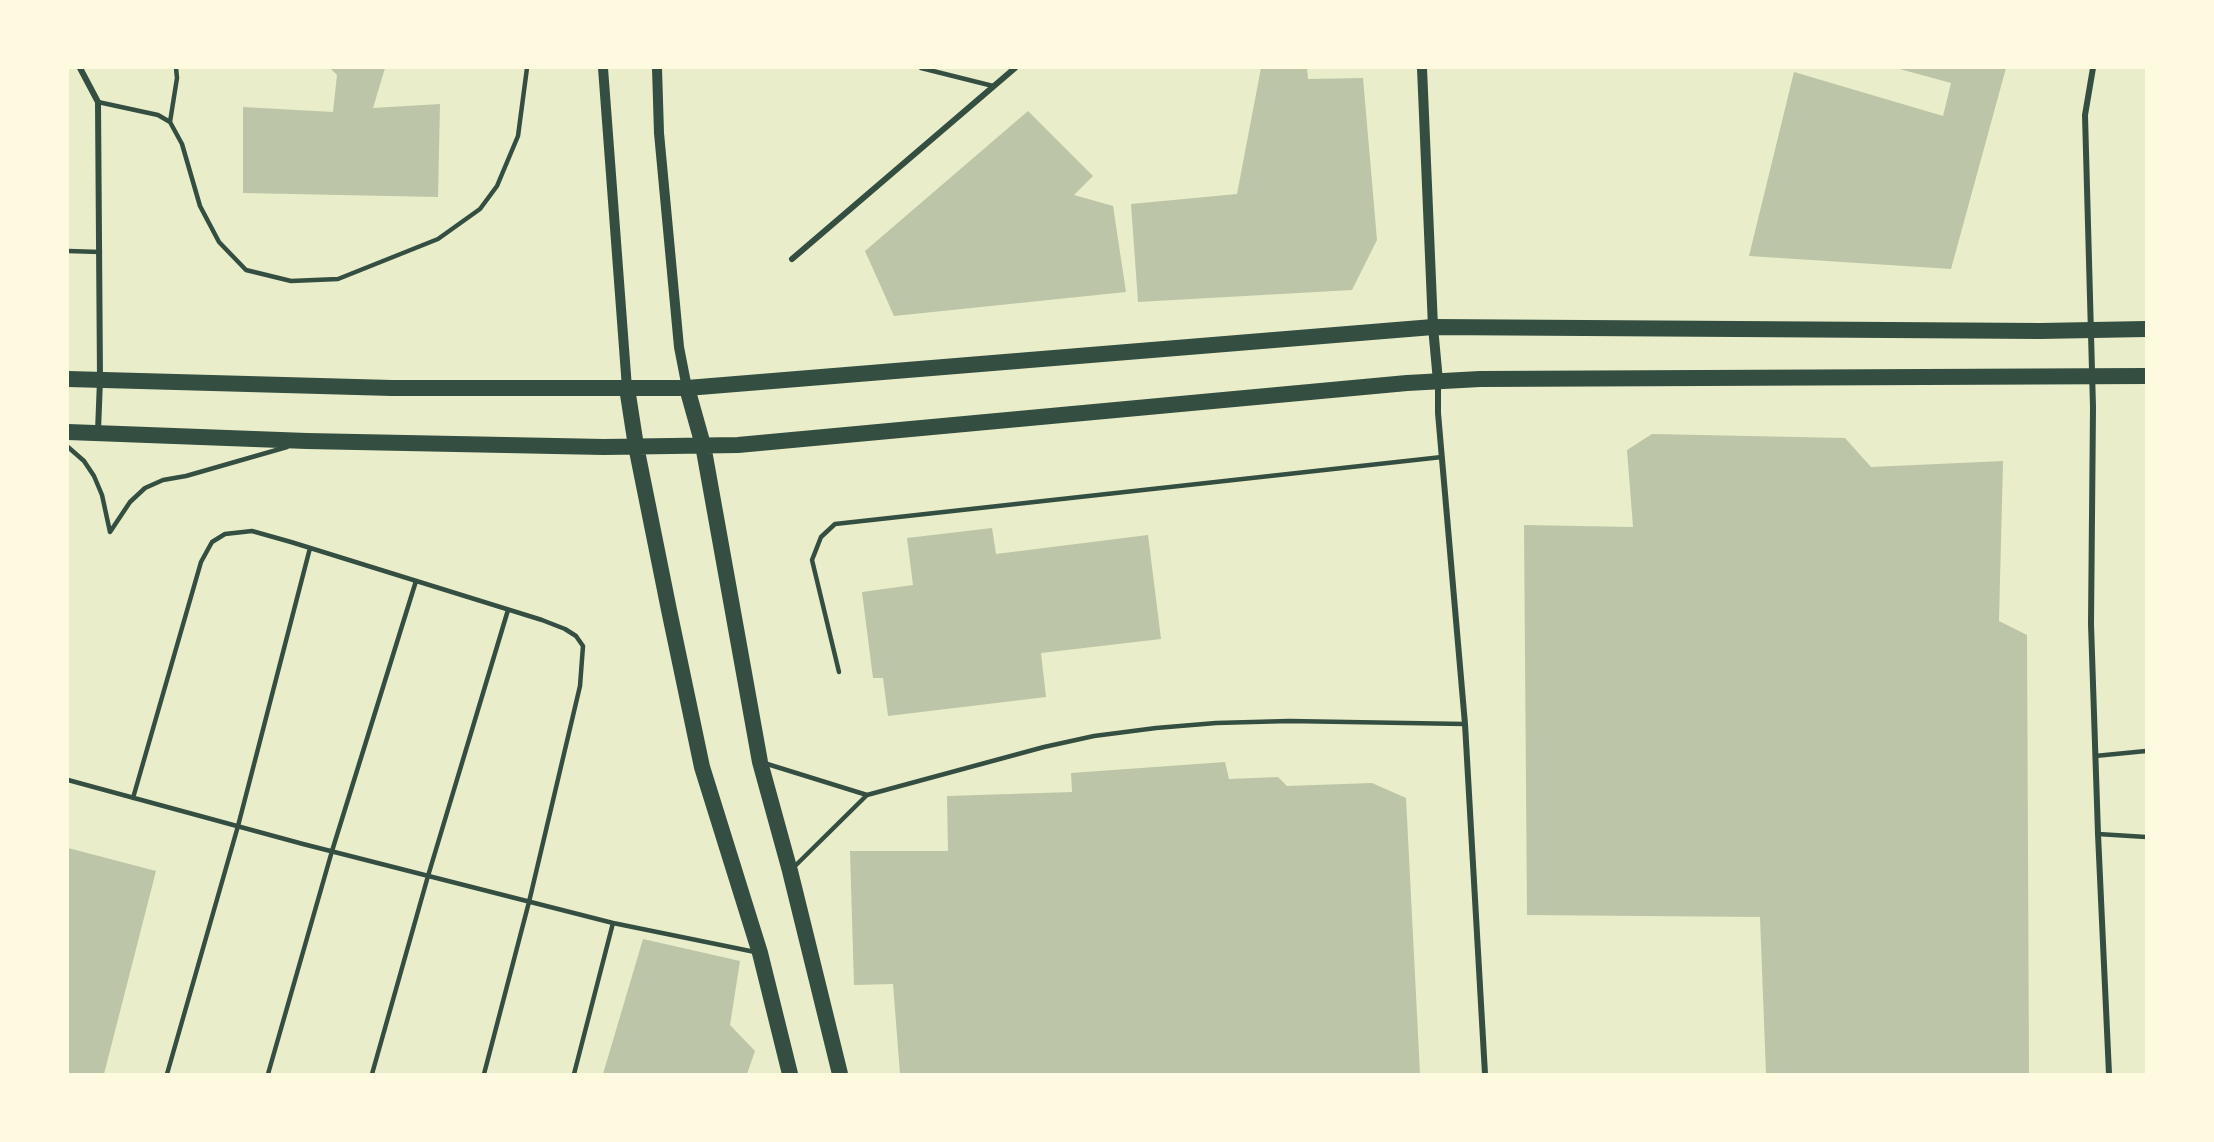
<!DOCTYPE html>
<style>
body{margin:0}
#map{position:relative;width:2214px;height:1142px;overflow:hidden;background:#e9edc9;font-family:Roboto,sans-serif}
canvas{display:block}
.frame{position:absolute;inset:0;border:69px solid #fefae0;pointer-events:none}
</style>
<div id="map">
<canvas width="2214" height="1142"></canvas>
<div class="frame"></div>
</div>
<script>
const ctx = document.querySelector('canvas').getContext('2d');
ctx.lineJoin = 'round';
function paint(path, color) {
  ctx.fillStyle = color;
  ctx.fill(path, 'evenodd');
}
function shape(rows) {
  const path = new Path2D();
  for (const r of rows) {
    path.moveTo(r[0], r[1]);
    for (let i = 2; i < r.length; i += 2) path.lineTo(r[i], r[i + 1]);
  }
  return path;
}
function trace(path, color, width, dash) {
  ctx.strokeStyle = color;
  ctx.lineWidth = width;
  ctx.lineCap = dash ? 'butt' : 'round';
  ctx.setLineDash(dash || []);
  ctx.stroke(path);
}
paint(shape([
 [330,68,385,68,373,108,440,104,438,197,243,193,243,107,333,112,337,75],
 [1261,68,1307,68,1308,79,1363,78,1377,240,1352,290,1138,302,1131,204,1237,194],
 [1896,68,2006,68,1951,269,1749,256,1794,72,1943,116,1951,83],
 [1028,111,1093,176,1074,195,1113,206,1126,292,894,316,865,251],
 [1652,434,1845,438,1871,467,2003,461,1999,621,2027,635,2029,1074,1766,1074,1760,917,1527,915,1524,525,1633,527,1627,450],
 [992,528,996,554,1148,535,1161,639,1041,653,1046,697,888,716,883,678,873,678,862,592,913,585,907,538],
 [1225,762,1229,779,1278,777,1287,786,1372,783,1406,798,1420,1074,900,1074,893,984,854,985,850,851,948,851,947,796,1072,792,1071,773],
 [68,848,156,871,104,1074,68,1074],
 [643,939,740,961,730,1025,755,1051,747,1074,603,1074]
]), '#bcc5a7');
trace(shape([
 [921,68,993,86],
 [98,102,158,115,170,122,182,144,200,206,219,242,246,270,291,281,338,279,438,239,480,209,497,186,518,136,527,68],
 [170,122,177,78,176,68],
 [68,251,100,252],
 [68,447,84,461,94,476,102,495,110,532],
 [110,532,130,502,145,488,163,480,186,476,287,447],
 [839,672,812,560,821,537,835,524,1442,457],
 [2095,756,2146,751],
 [764,763,867,795],
 [68,780,303,844,613,923,755,952],
 [133,798,201,562,212,542,225,534,252,531,291,542,542,620,565,629,576,636,583,646,580,686,529,902,484,1074],
 [2098,834,2146,837],
 [794,867,867,795,1044,747,1094,736,1156,728,1216,723,1289,721,1465,724],
 [167,1074,238,826,310,548],
 [268,1074,332,851,416,581],
 [372,1074,428,876,508,610],
 [574,1074,613,923]
]), '#344e41', 4.5);
trace(shape([
 [80,68,98,102,100,380,98,431],
 [2093,68,2085,115,2093,407,2091,624,2098,834,2109,1074],
 [792,259,1015,68],
 [1438,382,1438,413,1465,724,1485,1074]
]), '#344e41', 6);
trace(shape([
 [603,68,627,388],
 [657,68,659,133,679,347,687,388],
 [1422,68,1433,327,1438,381]
]), '#344e41', 10);
trace(shape([
 [68,379,392,388,687,388,1433,327,2040,331,2146,329],
 [627,388,636,446,669,610,702,767,760,953,790,1074],
 [687,388,703,445,760,762,790,871,840,1074],
 [68,432,307,441,604,447,738,445,1407,383,1480,379,2146,376]
]), '#344e41', 16);
</script>
